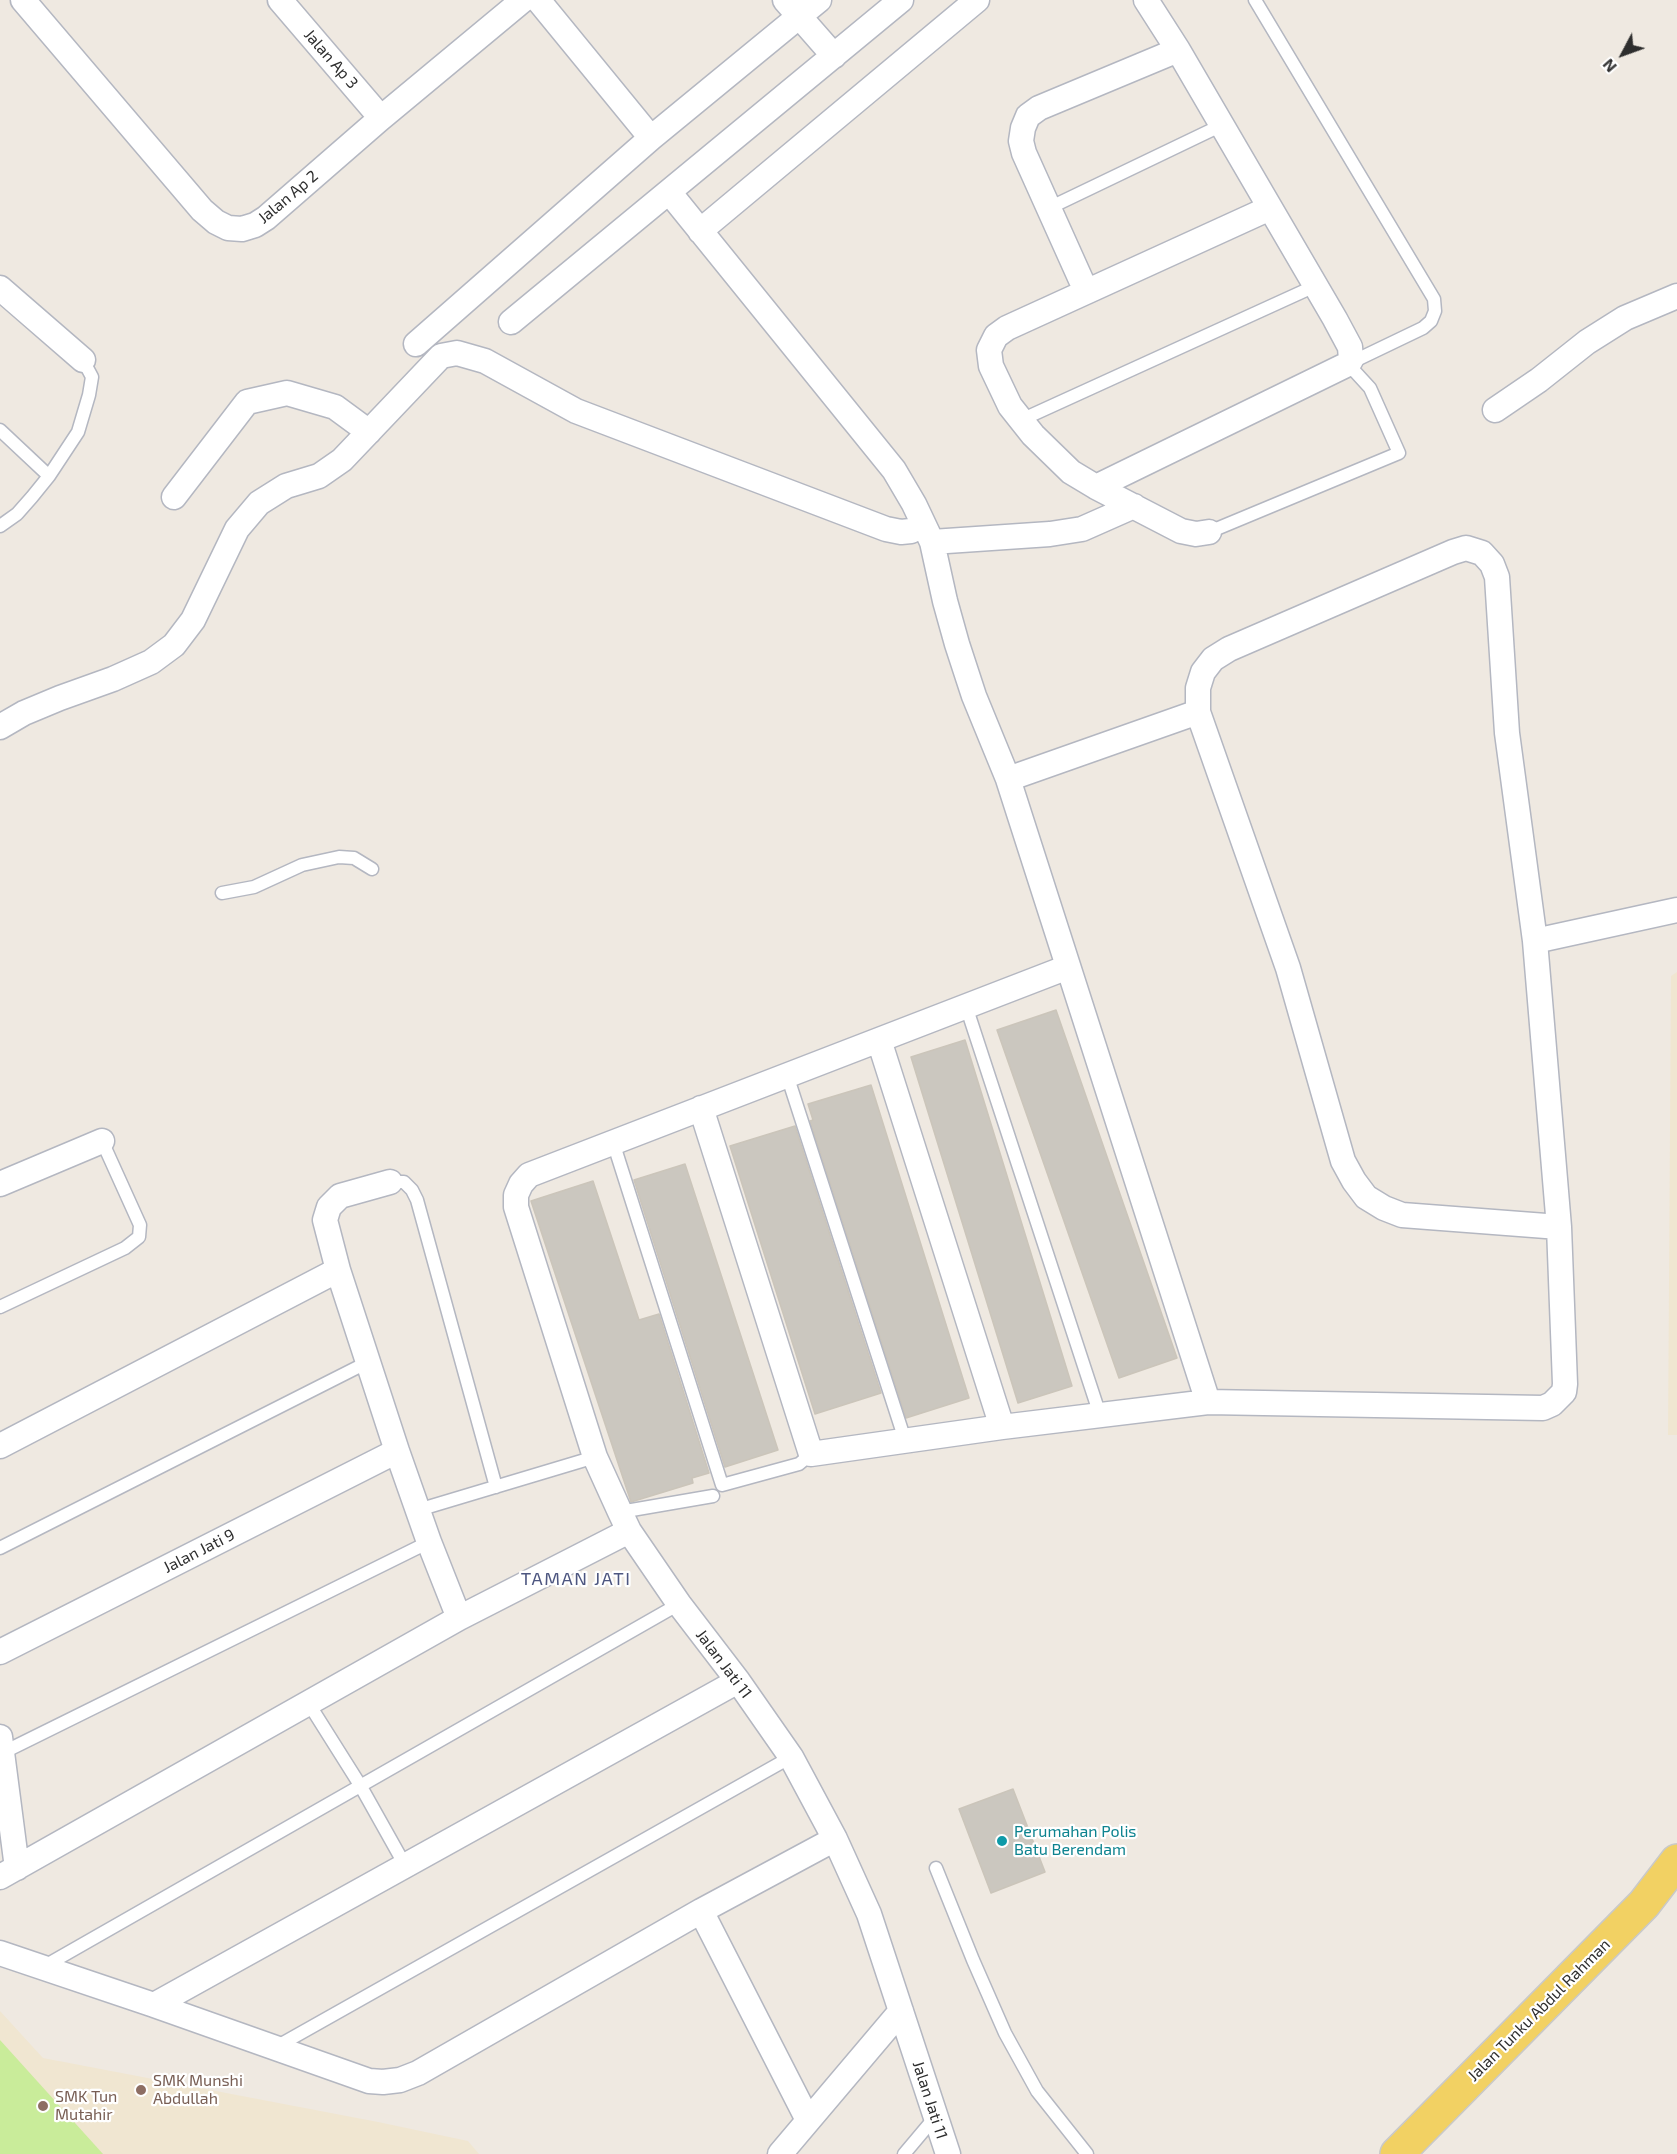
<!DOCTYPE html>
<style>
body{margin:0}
#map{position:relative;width:1677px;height:2154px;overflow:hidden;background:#efe9e1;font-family:"Exo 2",sans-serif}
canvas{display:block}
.north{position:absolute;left:1593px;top:24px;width:60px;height:60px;-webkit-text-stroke:4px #fff;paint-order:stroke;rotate:229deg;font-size:16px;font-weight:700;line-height:24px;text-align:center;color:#2e2e2e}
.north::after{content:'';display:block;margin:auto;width:21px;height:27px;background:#2e2e2e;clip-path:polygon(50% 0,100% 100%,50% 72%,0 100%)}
</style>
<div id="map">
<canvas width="1677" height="2154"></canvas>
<div class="north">N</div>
</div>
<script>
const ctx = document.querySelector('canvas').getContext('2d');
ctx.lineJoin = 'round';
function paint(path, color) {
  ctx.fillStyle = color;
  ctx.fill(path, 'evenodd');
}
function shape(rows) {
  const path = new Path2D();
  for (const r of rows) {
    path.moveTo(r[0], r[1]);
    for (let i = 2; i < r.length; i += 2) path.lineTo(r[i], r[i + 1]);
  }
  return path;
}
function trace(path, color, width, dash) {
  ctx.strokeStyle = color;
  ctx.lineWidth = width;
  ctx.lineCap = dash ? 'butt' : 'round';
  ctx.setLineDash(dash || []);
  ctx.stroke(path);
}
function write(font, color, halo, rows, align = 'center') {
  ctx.font = font + ' "Exo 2",sans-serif';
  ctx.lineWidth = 4.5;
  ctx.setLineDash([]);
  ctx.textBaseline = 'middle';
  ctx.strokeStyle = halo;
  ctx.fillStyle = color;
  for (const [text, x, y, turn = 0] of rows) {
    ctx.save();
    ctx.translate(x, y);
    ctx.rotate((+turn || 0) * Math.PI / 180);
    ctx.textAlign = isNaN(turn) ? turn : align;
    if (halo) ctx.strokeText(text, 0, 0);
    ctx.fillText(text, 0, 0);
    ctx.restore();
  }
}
paint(shape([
 [1677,972,1677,1435,1668,1435,1671,976],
 [0,2011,43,2058,378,2122,468,2141,479,2154,0,2154]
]), '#f0e6d1');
paint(shape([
 [0,2040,103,2154,0,2154]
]), '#c9ec9a');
const building = shape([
 [1056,1010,1177,1358,1119,1378,997,1030,1056,1010],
 [965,1040,1072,1386,1018,1403,911,1057,965,1040],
 [871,1085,969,1398,906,1418,810,1121,813,1120,808,1104,871,1085],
 [795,1126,881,1393,815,1414,730,1146,795,1126],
 [685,1164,778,1450,725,1467,634,1180,685,1164],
 [593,1181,639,1320,659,1314,709,1473,692,1478,693,1483,631,1502,531,1201,593,1181],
 [1013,1789,1045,1872,991,1893,959,1809,1013,1789]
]);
paint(building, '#cbc7bf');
trace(building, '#cbc5ba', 1.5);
const service = shape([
 [1049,208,1222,125],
 [1021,420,1315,286],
 [0,430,49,476],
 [0,526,17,514,32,497,49,476,78,432,89,395,92,377,83,360],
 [1209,532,1399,453,1370,388,1348,364,1423,328,1431,321,1435,311,1434,299,1255,0],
 [222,893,254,887,302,865,339,857,354,858,372,869],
 [966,1006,1100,1415],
 [787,1075,905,1440],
 [613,1142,722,1485,799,1464,811,1454],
 [390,1182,404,1182,412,1190,417,1200,496,1487],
 [0,1307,125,1248,139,1237,140,1225,102,1141],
 [418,1510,595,1457],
 [620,1512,713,1496],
 [0,1548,368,1362],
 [309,1704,360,1785,406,1867],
 [2,1753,429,1542],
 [936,1868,973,1960,1005,2033,1037,2091,1087,2154],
 [43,1967,679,1604],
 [276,2047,791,1757],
 [904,2154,936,2116]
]);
const minor = shape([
 [23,0,202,210,216,222,228,228,242,229,255,225,266,218,381,118,523,0],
 [280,0,381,118],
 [538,0,651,138],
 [785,0,834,56],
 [669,192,894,470,914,504,932,542,945,601,957,644,974,696,1008,779,1208,1402],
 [700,231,977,0],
 [0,288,83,360],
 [1086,291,1024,153,1021,141,1023,128,1028,116,1039,108,1178,50],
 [511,322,901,0],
 [416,344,651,138,819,0],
 [1495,410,1539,380,1587,342,1625,318,1677,296],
 [1096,487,1348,364,1351,360,1350,347,1335,319,1178,50,1146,0],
 [174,497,247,402,287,393,335,407,369,432],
 [1209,532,1196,534,1181,531,1096,487,1071,472,1033,435,1010,406,991,366,989,350,996,336,1007,328,1270,208],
 [932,542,1050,534,1082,529,1134,506],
 [0,727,24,713,60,698,113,679,151,662,174,645,193,620,237,529,259,503,286,486,319,476,342,460,441,356,457,353,485,361,576,411,886,529,901,532,911,531,923,525],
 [1008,779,1198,712],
 [1535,941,1677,910],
 [879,1040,1002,1427],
 [701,1108,811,1454,1002,1427,1208,1402,1543,1408,1552,1404,1564,1392,1565,1384,1559,1227,1535,941,1507,733,1497,577,1492,564,1482,553,1466,548,1453,552,1229,649,1213,659,1203,672,1198,688,1198,712,1288,968,1343,1161,1354,1181,1366,1197,1384,1208,1402,1215,1559,1227],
 [390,1182,340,1196,329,1207,325,1220,338,1270,397,1451,429,1542,459,1618],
 [0,1184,102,1141],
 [0,1446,338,1270],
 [0,1652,397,1451],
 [738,1681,154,2005,369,2081,383,2082,400,2080,418,2073,701,1911,835,1839],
 [0,1737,17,1868],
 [0,1877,459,1618,629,1531],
 [701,1911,808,2120],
 [0,1953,154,2005],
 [780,2154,901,2011],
 [948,2154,869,1914,835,1839,791,1757,738,1681,679,1604,629,1531,620,1512,595,1457,516,1207,516,1195,521,1184,529,1175,1068,967]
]);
const primary = shape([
 [1397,2154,1644,1904,1677,1861]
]);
trace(service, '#b4b7c1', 15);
trace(minor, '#b4b7c1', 27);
trace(primary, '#c9c9c9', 36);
trace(service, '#fff', 12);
trace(minor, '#fff', 24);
trace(primary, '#f2d163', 33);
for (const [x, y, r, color] of [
 [1002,1841,6,"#0f9aa8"],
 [141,2090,6,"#8d6e63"],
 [43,2106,6,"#8d6e63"]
]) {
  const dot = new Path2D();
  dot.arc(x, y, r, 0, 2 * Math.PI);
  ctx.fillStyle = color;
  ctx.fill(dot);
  trace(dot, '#fff', 2);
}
write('16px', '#2e2e2e', '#fff', [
 ["Jalan Ap 3",331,59,49],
 ["Jalan Ap 2",288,197,-40],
 ["Jalan Jati 9",199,1551,-27],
 ["Jalan Jati 11",724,1664,53],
 ["Jalan Tunku Abdul Rahman",1539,2010,-45],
 ["Jalan Jati 11",930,2100,72]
]);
write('16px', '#0d838f', '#fff', [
 ["Perumahan Polis",1014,1832],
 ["Batu Berendam",1014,1850]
], 'left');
write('16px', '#785e54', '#fff', [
 ["SMK Munshi",153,2081],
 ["Abdullah",153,2099],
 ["SMK Tun",55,2097],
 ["Mutahir",55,2115]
], 'left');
ctx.letterSpacing = '1.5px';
write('18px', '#4d5680', '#fff', [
 ["TAMAN JATI",576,1579]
]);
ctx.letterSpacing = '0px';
</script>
